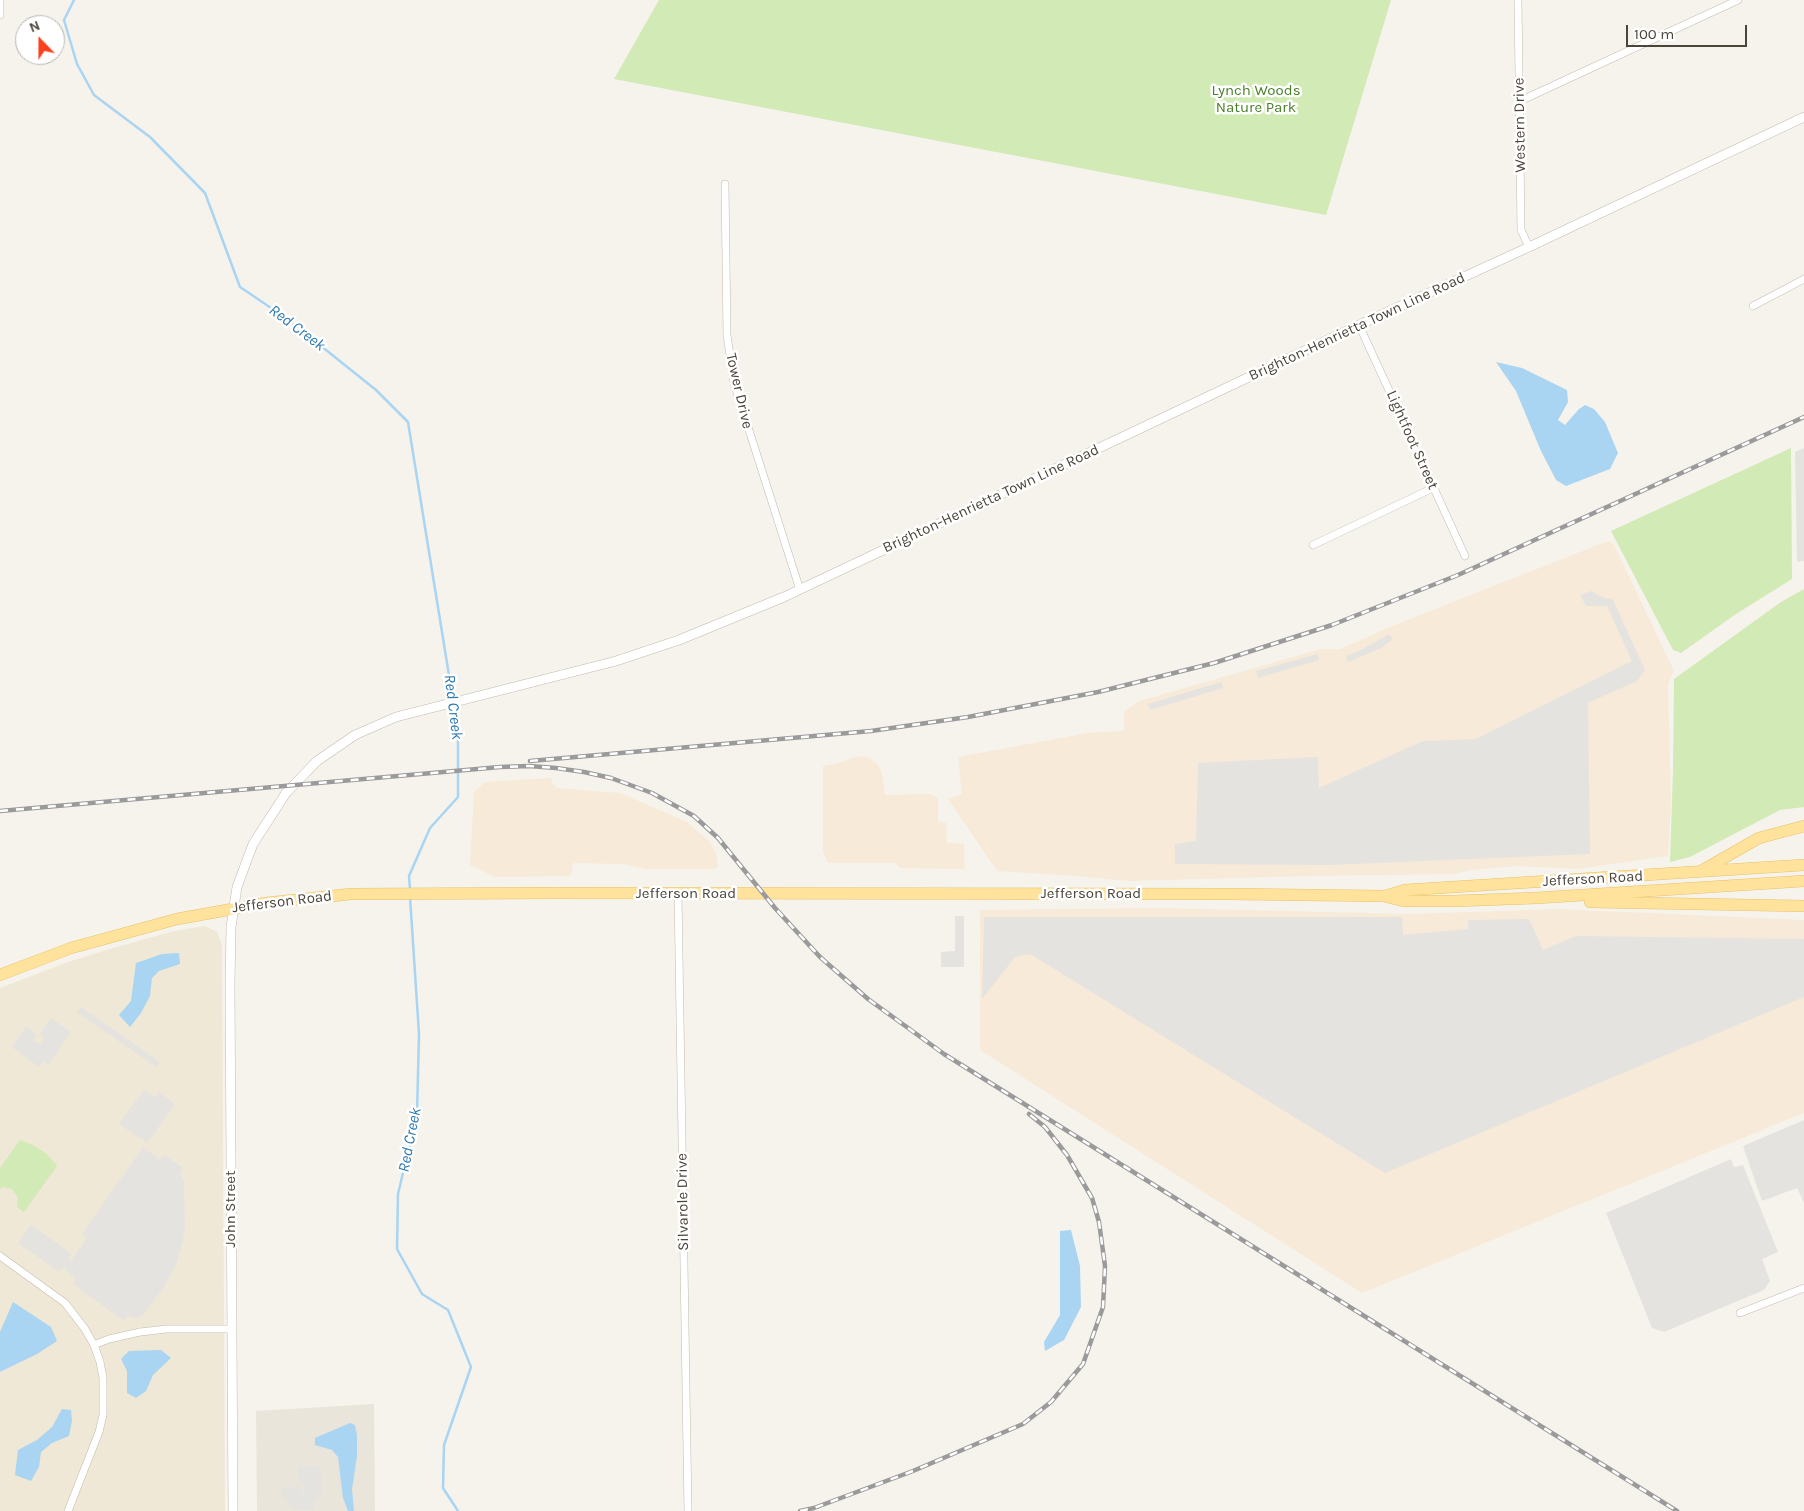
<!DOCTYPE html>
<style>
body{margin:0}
#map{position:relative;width:1804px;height:1511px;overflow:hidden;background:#f6f3ec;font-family:Karla,sans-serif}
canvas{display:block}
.north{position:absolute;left:15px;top:15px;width:50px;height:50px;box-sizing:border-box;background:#fff;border:1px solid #b7b4b0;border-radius:50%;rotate:338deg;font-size:14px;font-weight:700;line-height:20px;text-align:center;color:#4b4439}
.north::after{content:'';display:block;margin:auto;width:18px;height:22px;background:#fc3f1d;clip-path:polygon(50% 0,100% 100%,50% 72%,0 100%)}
.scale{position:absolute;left:1626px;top:25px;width:121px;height:22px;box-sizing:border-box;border:2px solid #4b4439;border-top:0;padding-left:6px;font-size:15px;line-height:18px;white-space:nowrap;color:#4b4439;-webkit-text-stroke:4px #fff;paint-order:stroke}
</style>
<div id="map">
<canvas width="1804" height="1511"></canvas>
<div class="north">N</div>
<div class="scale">100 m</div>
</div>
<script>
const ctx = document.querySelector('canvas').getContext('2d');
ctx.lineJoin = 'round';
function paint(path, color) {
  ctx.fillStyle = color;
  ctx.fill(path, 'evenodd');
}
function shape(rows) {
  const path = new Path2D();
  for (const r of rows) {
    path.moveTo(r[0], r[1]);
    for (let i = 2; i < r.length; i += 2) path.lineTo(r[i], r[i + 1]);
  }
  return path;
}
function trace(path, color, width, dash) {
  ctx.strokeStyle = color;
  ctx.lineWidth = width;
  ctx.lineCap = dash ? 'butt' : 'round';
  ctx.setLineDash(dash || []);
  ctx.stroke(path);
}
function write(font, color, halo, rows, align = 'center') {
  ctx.font = font + ' Karla,sans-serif';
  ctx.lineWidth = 5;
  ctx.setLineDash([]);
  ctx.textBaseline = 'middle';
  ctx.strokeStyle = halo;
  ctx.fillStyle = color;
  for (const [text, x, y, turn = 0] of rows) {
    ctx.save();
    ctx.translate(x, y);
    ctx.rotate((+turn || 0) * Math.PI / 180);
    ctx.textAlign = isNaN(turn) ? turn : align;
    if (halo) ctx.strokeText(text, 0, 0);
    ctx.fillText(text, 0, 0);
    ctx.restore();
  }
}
paint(shape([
 [374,1404,375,1511,257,1511,256,1411]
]), '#eae5da');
paint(shape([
 [1608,541,1614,545,1674,671,1668,684,1671,802,1668,856,1577,869,1518,866,1470,870,1454,874,1309,876,1129,881,1076,876,997,871,948,799,962,794,958,757,1088,733,1124,731,1124,712,1139,701,1321,649,1340,649,1397,624],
 [858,756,869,758,877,764,882,773,885,795,931,794,938,798,938,821,946,823,947,843,964,844,965,869,900,868,895,863,828,863,823,852,823,766,839,763],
 [551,778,552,782,557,788,620,793,687,822,709,841,716,853,718,867,714,869,647,869,622,864,573,863,571,876,495,877,470,865,474,792,485,782],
 [1156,908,1412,914,1558,909,1804,920,1804,1113,1362,1293,980,1050,980,910]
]), '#f7ead8');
paint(shape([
 [205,926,217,932,222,945,225,1511,0,1511,0,988,65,963,106,950,174,931]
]), '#efe8d6');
paint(shape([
 [659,0,1391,0,1326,215,614,79],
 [1791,448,1792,579,1736,614,1681,653,1673,650,1611,531],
 [1804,589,1804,807,1780,810,1690,857,1670,862,1673,770,1674,679,1781,602],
 [20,1140,33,1145,47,1154,57,1166,24,1212,17,1207,18,1198,12,1189,3,1187,0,1189,0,1168]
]), '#d2eab5');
paint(shape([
 [1804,448,1804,561,1797,562,1795,452],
 [1591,591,1606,599,1612,598,1645,670,1637,681,1588,703,1590,854,1329,865,1175,864,1175,844,1196,841,1198,763,1318,757,1319,788,1423,741,1476,739,1632,661,1607,606,1586,606,1580,595],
 [1389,634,1393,639,1381,648,1348,662,1346,656,1359,651],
 [1318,654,1319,660,1258,678,1256,671],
 [1221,682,1223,688,1150,710,1148,704],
 [955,916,964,916,964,967,941,967,941,952,955,951],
 [984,917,1402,917,1403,935,1468,929,1468,920,1529,919,1543,950,1576,936,1804,939,1804,997,1385,1173,1030,954,1015,957,982,999],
 [81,1007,160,1062,156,1067,77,1012],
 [51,1018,71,1032,48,1065,43,1061,39,1067,12,1047,26,1027,37,1035,33,1040,36,1043,41,1043,45,1038,40,1034],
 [144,1090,155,1097,159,1092,175,1104,147,1143,119,1124],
 [1804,1120,1804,1203,1797,1188,1762,1201,1743,1146],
 [143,1147,160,1160,164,1155,183,1168,180,1173,184,1182,185,1228,183,1240,176,1265,162,1290,144,1314,136,1318,128,1316,124,1321,73,1284,76,1279,63,1267,59,1272,18,1243,31,1225,72,1254,68,1259,71,1261,87,1238,82,1234],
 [1731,1159,1734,1167,1743,1165,1778,1252,1762,1259,1770,1281,1764,1290,1664,1332,1652,1328,1606,1213],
 [298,1466,321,1466,321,1497,315,1498,314,1510,290,1510,291,1504,281,1493,281,1487,301,1487,301,1494,305,1493,305,1483,299,1483]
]), '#e5e3e0');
paint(shape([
 [1496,362,1522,368,1567,390,1568,402,1558,420,1565,425,1579,409,1585,405,1594,409,1605,422,1618,453,1610,469,1566,486,1556,480,1541,451,1516,391],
 [179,953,180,964,159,971,152,978,150,996,141,1013,130,1027,119,1015,131,1001,136,963,162,954],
 [1071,1230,1080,1266,1081,1307,1064,1340,1045,1351,1044,1342,1060,1315,1060,1231],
 [13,1302,51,1327,57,1341,37,1354,0,1372,0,1332],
 [161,1350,171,1358,153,1375,146,1391,136,1398,127,1393,127,1371,121,1359,129,1351],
 [62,1409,71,1410,72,1421,69,1436,52,1443,41,1452,39,1467,31,1481,15,1475,18,1450,37,1440,52,1427],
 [350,1423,355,1425,357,1436,357,1456,352,1489,354,1511,348,1511,343,1498,338,1457,332,1450,315,1445,315,1438]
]), '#a9d4f2');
trace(shape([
 [74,0,64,20,77,64,94,95,150,137,205,193,240,287,286,318,376,390,408,422,458,731,458,797,430,828,409,876,410,889],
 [410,897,419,1034,417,1114,398,1194,397,1249,422,1294,448,1310,471,1367,444,1445,443,1488,458,1511]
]), '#a9d4f2', 2.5);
const minor = shape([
 [1518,0,1521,230,1529,247],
 [0,15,0,0],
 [1520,101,1738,0],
 [725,184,727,335,734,383,800,590],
 [1753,306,1804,279],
 [1359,325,1465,556],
 [1313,545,1433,488],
 [678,893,688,1511],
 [0,1256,65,1303,85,1329,94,1345,100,1362,103,1378,103,1415,99,1432,68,1511],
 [1740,1313,1804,1288],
 [94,1345,109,1339,140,1332,167,1329,232,1329]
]);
const tertiary = shape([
 [233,1511,230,985,231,927,237,887,253,844,286,793,317,761,355,735,396,717,616,661,679,640,784,597,1359,325,1529,247,1804,117]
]);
const primary = shape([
 [1701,871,1759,838,1804,826],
 [1385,896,1405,890,1804,865],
 [1590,902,1804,906],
 [0,975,71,948,177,919,266,903,351,894,553,893,1231,894,1383,896,1404,901,1454,901,1536,898,1804,881]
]);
trace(minor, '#c2bbae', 8);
trace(tertiary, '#c2bbae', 10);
trace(primary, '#e6c16a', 12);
trace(minor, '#fff', 7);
trace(tertiary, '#fff', 9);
trace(primary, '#ffe39c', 11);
const rail = shape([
 [530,761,871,731,968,717,1098,692,1214,663,1332,625,1458,575,1804,417],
 [0,811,500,767,529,766,556,768,584,772,611,778,652,793,694,816,718,838,775,908,820,957,868,999,944,1054,1677,1511],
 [800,1511,814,1508,913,1471,1023,1424,1051,1402,1083,1364,1103,1307,1105,1266,1099,1222,1092,1198,1067,1155,1045,1127,1029,1114]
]);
trace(rail, '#9a9a9a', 4.5);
trace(rail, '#fff', 2.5, [8]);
write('15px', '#4a7f2a', '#fff', [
 ["Lynch Woods",1256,91],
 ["Nature Park",1256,108]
]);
write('15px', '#4b4439', '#fff', [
 ["Western Drive",1520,125,-91],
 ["Brighton-Henrietta Town Line Road",1357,327,-25],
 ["Tower Drive",739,391,77],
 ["Lightfoot Street",1412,440,66],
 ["Brighton-Henrietta Town Line Road",991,499,-25],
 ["Jefferson Road",1593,879,-3],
 ["Jefferson Road",686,894],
 ["Jefferson Road",1091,894],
 ["Jefferson Road",282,902,-7],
 ["Silvarole Drive",683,1202,-91],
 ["John Street",231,1209,-90]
]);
write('italic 16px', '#2e7ab2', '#fff', [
 ["Red Creek",297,328,37],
 ["Red Creek",453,707,83],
 ["Red Creek",410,1140,-79]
]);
</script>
